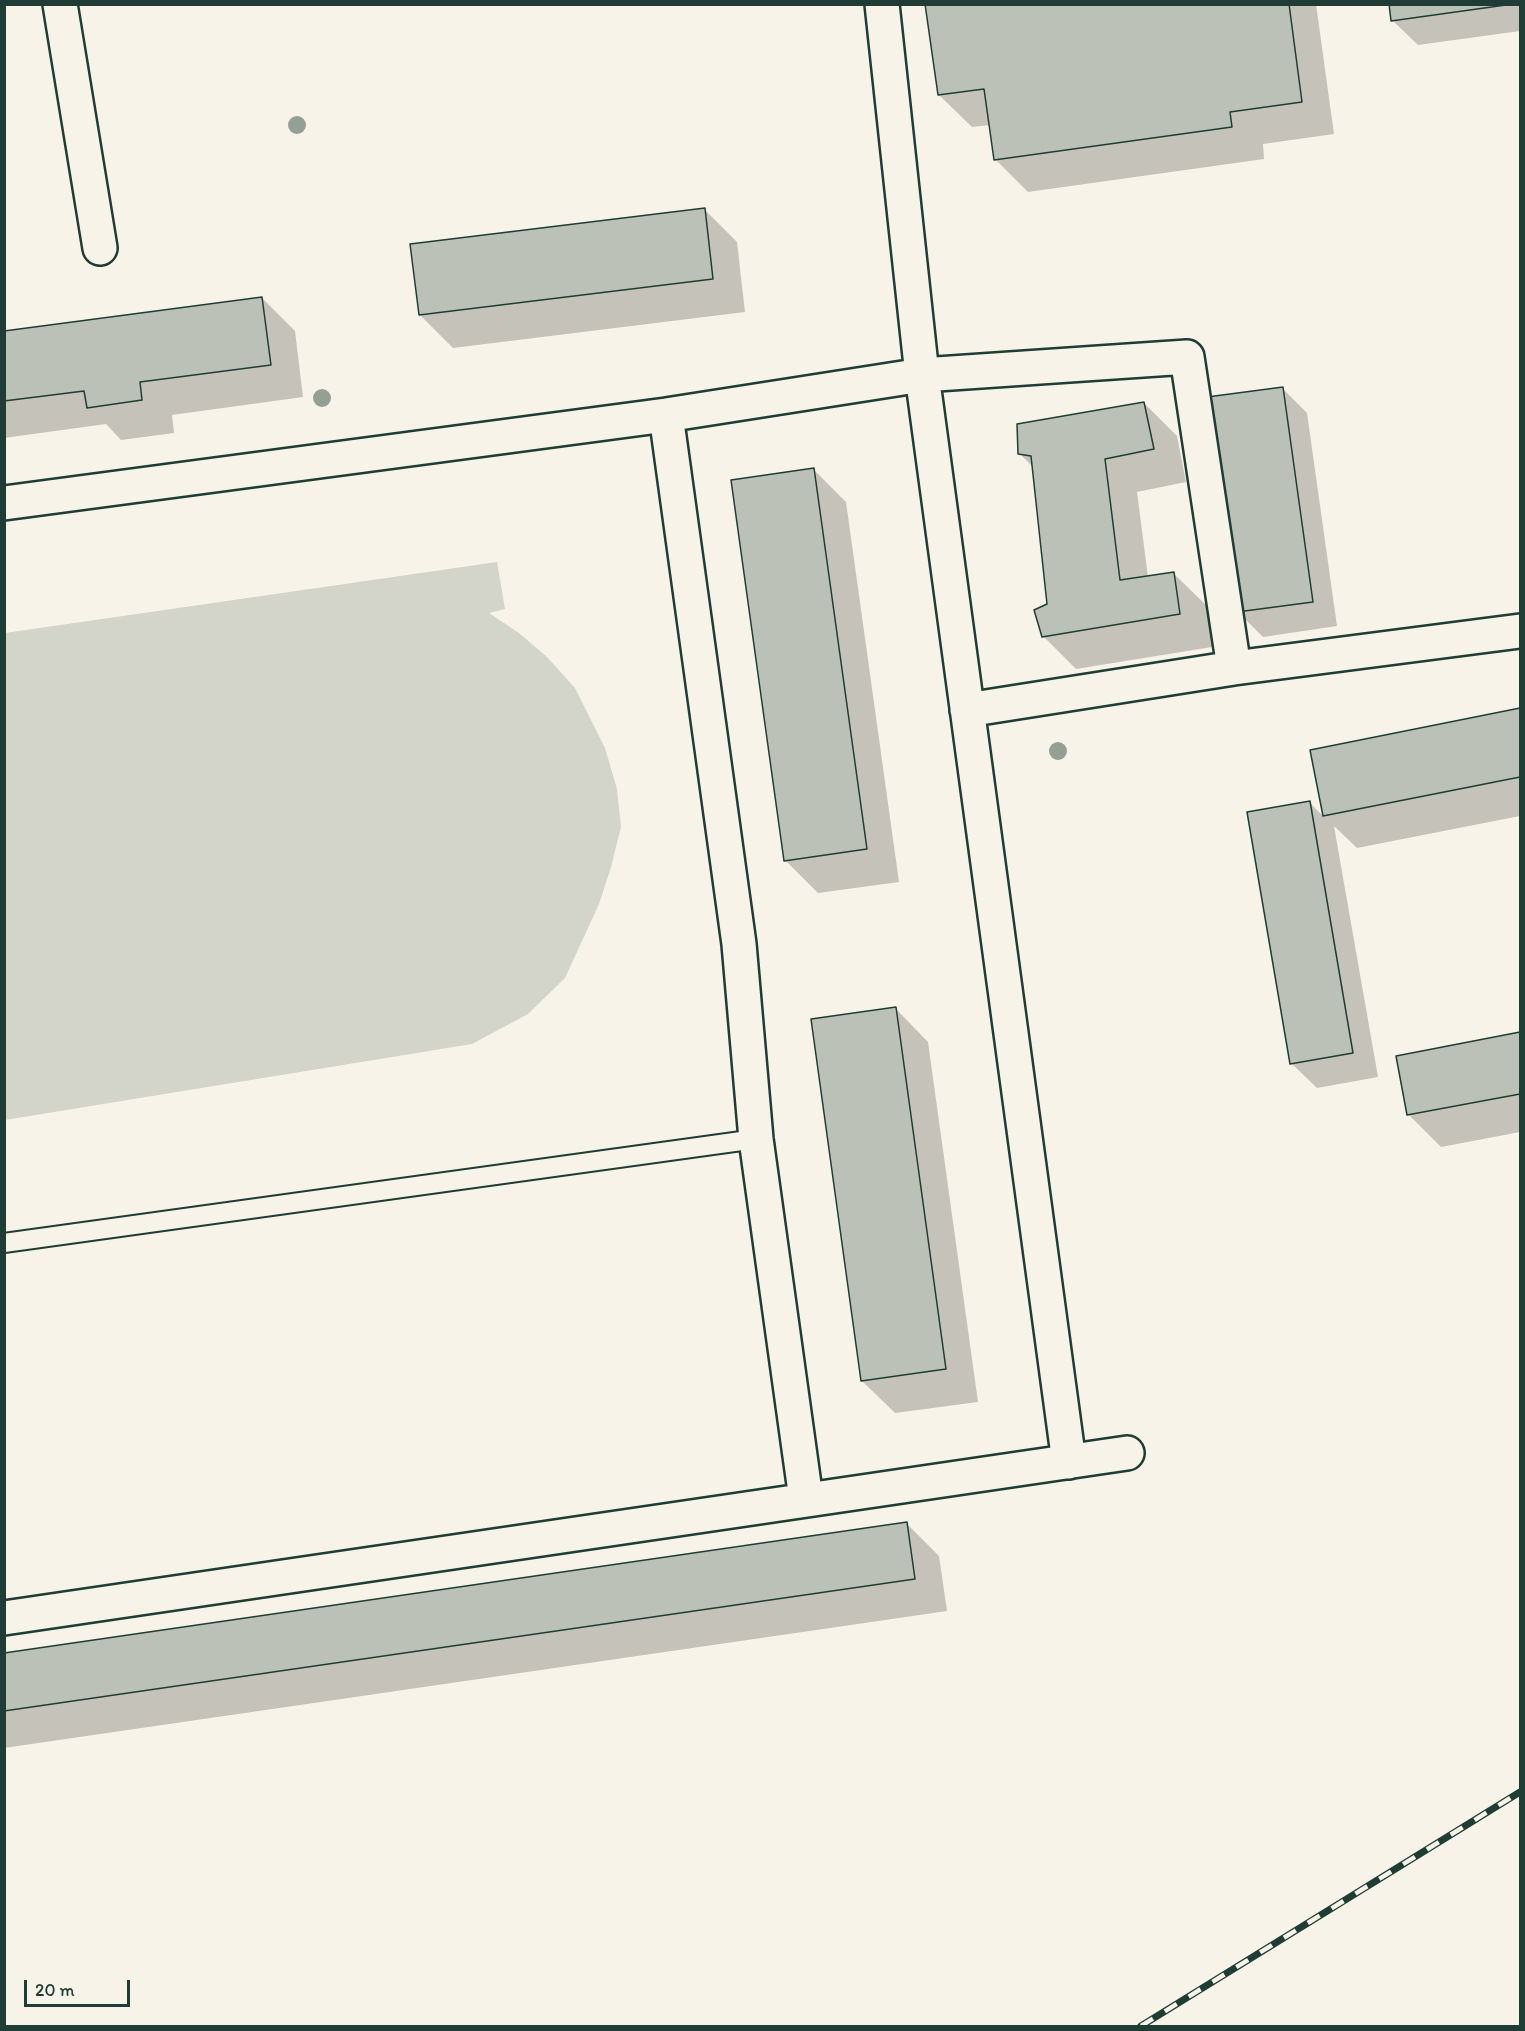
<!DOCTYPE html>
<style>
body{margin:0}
#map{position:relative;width:1525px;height:2031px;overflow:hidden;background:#f7f3e8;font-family:Itim,sans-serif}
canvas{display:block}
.frame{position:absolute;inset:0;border:6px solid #1f3d34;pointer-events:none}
.scale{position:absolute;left:24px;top:1980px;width:106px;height:27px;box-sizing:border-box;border:3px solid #1f3d34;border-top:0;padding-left:8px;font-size:18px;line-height:21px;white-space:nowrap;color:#1f3d34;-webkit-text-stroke:4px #f7f3e8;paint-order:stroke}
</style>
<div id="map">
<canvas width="1525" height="2031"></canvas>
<div class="frame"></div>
<div class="scale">20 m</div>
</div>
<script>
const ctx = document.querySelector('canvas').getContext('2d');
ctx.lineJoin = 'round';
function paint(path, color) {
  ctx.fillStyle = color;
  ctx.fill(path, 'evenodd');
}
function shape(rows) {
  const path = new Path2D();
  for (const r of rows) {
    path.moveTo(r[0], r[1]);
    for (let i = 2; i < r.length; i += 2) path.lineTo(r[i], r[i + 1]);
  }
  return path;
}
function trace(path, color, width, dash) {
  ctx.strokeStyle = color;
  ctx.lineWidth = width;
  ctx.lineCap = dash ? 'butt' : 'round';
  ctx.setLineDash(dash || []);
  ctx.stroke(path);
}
paint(shape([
 [497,562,505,609,489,613,519,633,547,657,575,688,605,748,617,789,621,827,611,867,599,904,565,978,528,1014,472,1044,5,1120,5,633]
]), '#d3d5ca');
paint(shape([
 [927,4,1316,4,1334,134,1263,144,1264,159,1028,192,995,159,990,125,972,127,939,95],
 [1390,4,1520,4,1520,31,1418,45,1392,20],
 [704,209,737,242,745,312,453,348,420,315],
 [262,298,295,331,303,397,172,415,174,433,121,440,106,424,4,438,4,333],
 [1282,388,1307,413,1337,626,1263,637,1238,612],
 [1144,403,1177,436,1186,482,1137,492,1148,577,1174,574,1207,606,1212,647,1076,669,1043,636,1049,605,1034,468,1020,454],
 [814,470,846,502,899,882,818,893,786,861],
 [1520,709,1520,816,1357,848,1334,826,1378,1077,1317,1088,1291,1063,1309,802,1324,817,1312,751],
 [896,1009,928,1042,978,1402,895,1413,862,1381],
 [1520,1033,1520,1132,1441,1147,1408,1114,1398,1057],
 [906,1523,939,1556,947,1611,4,1748,4,1655]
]), '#0003');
const building = shape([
 [925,4,1289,4,1302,102,1230,112,1232,127,994,160,984,89,938,95,925,4],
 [1389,4,1513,4,1391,21,1389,4],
 [705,208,713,279,419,315,410,244,705,208],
 [262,297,271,365,140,382,142,400,87,408,84,391,4,401,4,331,262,297],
 [1283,387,1313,602,1237,612,1207,397,1283,387],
 [1144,402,1154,449,1105,459,1120,580,1174,572,1180,614,1042,637,1034,610,1047,604,1031,456,1018,454,1017,424,1144,402],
 [814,468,867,849,784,861,731,480,814,468],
 [1520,708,1520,777,1323,816,1310,750,1520,708],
 [1310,801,1353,1053,1290,1064,1247,812,1310,801],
 [896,1007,946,1369,861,1381,811,1019,896,1007],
 [1520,1032,1520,1094,1407,1115,1396,1056,1520,1032],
 [907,1522,915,1579,4,1711,4,1653,907,1522]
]);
paint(building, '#bbc1b6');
trace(building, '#1f3d34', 1.5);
const lane = shape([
 [4,1243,756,1139]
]);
const street = shape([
 [60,4,100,248],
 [882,4,922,375,1069,1462],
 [666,415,739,944,756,1139,806,1499],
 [4,503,666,415,922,375,1187,357,1234,668],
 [967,710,1234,668,1520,631],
 [4,1618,1127,1453]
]);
trace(lane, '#1f3d34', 22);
trace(street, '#1f3d34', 38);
trace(lane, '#f7f3e8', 18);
trace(street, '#f7f3e8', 33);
const rail = shape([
 [1141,2026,1520,1792]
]);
trace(rail, '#1f3d34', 7);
trace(rail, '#f7f3e8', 4.5, [14]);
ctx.fillStyle = '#949f96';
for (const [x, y] of [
 [297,125],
 [322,398],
 [1058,751]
]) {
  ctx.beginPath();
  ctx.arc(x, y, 9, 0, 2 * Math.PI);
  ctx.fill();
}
</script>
